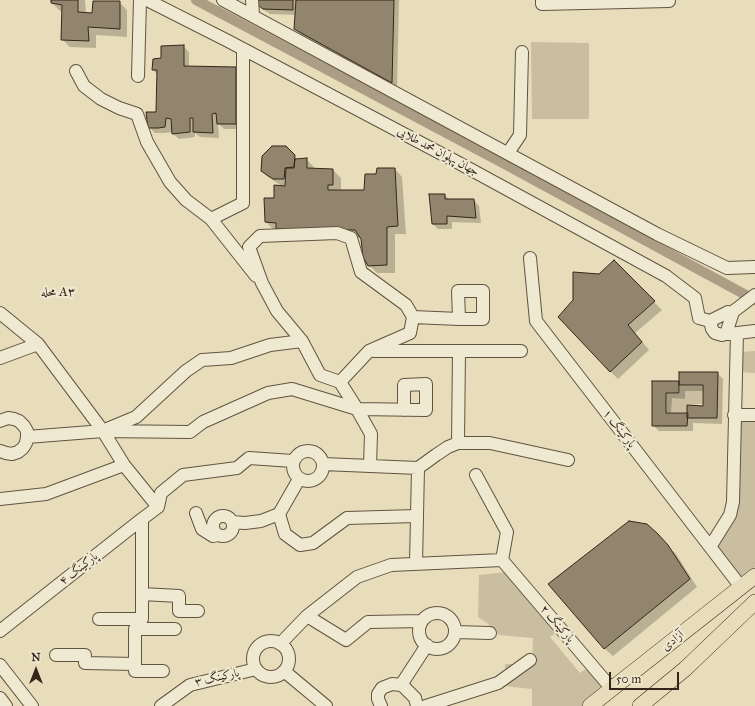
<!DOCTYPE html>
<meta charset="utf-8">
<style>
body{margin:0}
#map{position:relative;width:755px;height:706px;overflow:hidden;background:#e8ddba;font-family:"IM FELL Great Primer",serif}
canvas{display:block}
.north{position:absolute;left:16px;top:650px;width:40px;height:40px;-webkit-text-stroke:3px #f0e9d2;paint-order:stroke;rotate:0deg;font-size:11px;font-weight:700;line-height:16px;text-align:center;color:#34251a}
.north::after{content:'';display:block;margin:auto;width:14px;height:18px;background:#34251a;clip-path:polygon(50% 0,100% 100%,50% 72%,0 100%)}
.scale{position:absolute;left:609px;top:672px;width:70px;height:18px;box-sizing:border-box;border:2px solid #34251a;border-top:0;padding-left:5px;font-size:12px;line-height:14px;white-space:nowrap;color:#34251a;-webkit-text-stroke:3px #f0e9d2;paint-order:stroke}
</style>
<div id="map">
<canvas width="755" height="706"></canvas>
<div class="north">N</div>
<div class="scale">50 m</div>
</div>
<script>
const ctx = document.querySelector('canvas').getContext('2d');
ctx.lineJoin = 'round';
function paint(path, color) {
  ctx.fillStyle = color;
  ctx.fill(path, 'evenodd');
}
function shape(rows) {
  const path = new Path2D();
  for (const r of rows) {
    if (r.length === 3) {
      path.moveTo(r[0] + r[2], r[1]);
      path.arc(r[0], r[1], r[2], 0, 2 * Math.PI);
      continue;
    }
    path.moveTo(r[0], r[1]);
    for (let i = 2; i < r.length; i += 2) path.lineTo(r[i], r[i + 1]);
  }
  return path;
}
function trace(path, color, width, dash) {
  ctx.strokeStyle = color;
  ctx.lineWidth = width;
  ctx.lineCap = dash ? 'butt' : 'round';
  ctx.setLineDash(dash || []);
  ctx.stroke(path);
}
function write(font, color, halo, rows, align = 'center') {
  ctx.font = font + ' "IM FELL Great Primer",Amiri,serif';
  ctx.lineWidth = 4;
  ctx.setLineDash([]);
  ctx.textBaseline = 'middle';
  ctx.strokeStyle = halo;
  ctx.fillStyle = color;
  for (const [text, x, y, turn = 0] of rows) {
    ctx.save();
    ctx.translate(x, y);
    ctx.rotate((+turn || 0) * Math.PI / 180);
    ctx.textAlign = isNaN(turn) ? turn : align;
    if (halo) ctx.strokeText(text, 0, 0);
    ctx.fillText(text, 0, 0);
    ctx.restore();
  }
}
paint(shape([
 [531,42,589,43,589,119,532,119],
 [755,351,755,373,740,372,741,352],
 [680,386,702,386,702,404,687,405,687,412,667,412,667,394,680,394],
 [739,421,755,421,755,567,740,579,716,548,734,518],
 [507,572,555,634,550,637,580,673,590,666,603,684,600,692,582,706,532,706,532,689,505,686,505,664,532,664,533,638,499,635,487,623,478,617,479,575]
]), '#c9be9f');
paint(shape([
 [52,0,85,0,86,14,93,14,119,2,127,10,127,37,96,35,96,48,70,47,62,39,62,11,60,11,52,3],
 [255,0,399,0,397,88,301,35,295,29,296,15,270,14,261,8],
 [183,46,189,52,189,67,236,68,242,74,241,129,224,129,218,123,219,138,200,137,195,133,195,137,179,139,173,134,173,132,165,133,155,133,149,127,157,113,158,75,153,70,162,59],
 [285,147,298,160,306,159,314,167,314,169,333,170,341,178,341,191,365,191,377,175,395,169,402,177,406,234,395,234,395,273,377,273,369,265,361,238,285,237,274,230,266,222,275,199,282,186,268,177,262,171],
 [445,195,450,200,474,200,479,206,481,223,452,222,452,229,438,229,432,223],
 [614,262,662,310,635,333,649,350,618,379,610,371,599,275],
 [717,373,723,379,722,424,693,423,693,431,659,431,653,425,653,382,680,382],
 [685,391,704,391,704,407,689,414,671,414,672,398,685,399],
 [646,525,676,554,697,587,613,656,605,649,549,584]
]), '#0003');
trace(shape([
 [196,0,501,162,755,300]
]), '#ab9e84', 10);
const building = shape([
 [51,0,78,0,78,12,92,13,93,1,120,1,120,29,88,27,89,41,61,40,62,5,51,3,51,0],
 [254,0,293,0,293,10,263,9,254,2,254,0],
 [296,0,394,0,392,83,294,29,296,0],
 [184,45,184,66,236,67,236,124,217,124,216,113,212,114,213,133,193,132,193,118,190,118,190,132,172,134,171,119,166,118,165,127,158,128,148,128,146,112,156,112,157,70,152,70,153,59,161,58,161,46,184,45],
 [272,146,286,146,295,155,294,167,285,168,284,179,273,179,261,171,262,156,272,146],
 [307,158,307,168,333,169,333,185,328,185,328,190,364,190,365,174,376,174,377,168,395,168,398,226,387,227,387,265,368,266,363,257,361,239,355,230,276,229,276,223,265,222,264,198,274,198,274,185,285,186,286,168,294,168,295,159,307,158],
 [429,194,445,194,445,199,474,199,476,218,447,216,447,224,432,224,429,194],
 [614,260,655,301,628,325,642,342,610,372,558,317,573,300,573,272,599,274,614,260],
 [679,372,718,372,717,418,687,418,687,405,703,406,703,385,679,385,679,372],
 [652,381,679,381,679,393,666,393,666,413,688,413,687,426,652,426,652,381],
 [629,521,647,524,658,534,668,545,690,579,604,649,548,584,629,521]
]);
paint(building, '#92856d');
trace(building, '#34251a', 1);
const minor = shape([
 [147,0,228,41,457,162,666,276,695,298,699,318,710,321],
 [223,0,657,234,727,268,755,267],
 [252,0,253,15],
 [542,0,542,4,669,1,669,0],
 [76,71,84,86,101,99,119,108,137,114,147,142,170,182,186,200,211,219,256,276],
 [138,76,140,0],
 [508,153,520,135,522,52],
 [211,219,243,203,243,49],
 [530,258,536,321,741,587],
 [728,312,732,315,726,334,722,335,715,333,712,329,710,321,728,312],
 [0,313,38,344,103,431,124,465,158,507],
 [730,314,755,295],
 [413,317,459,319,483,319,483,291,458,291,459,319],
 [729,334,755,331],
 [374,351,521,351],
 [0,358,38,344],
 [340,382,369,351,410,333,413,317,406,305,361,272,351,238,337,233,260,236,249,247,262,283,277,311,302,341,320,375,340,382,357,409,371,434,370,466],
 [734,415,755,415],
 [0,421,8,418,14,419,19,421,24,426,27,431,27,437,26,443,23,448,18,452,12,454,6,453,0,451],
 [107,429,136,417,186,371,202,360,231,358,270,345,302,341],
 [27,437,103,431,190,432,203,422,268,393,292,389,357,409,426,410,426,384,404,385,404,410],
 [458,443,459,351],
 [308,466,15],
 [323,464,418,468,436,455,448,447,458,443,490,443,568,460],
 [476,475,507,532,502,560],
 [299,479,279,514,285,534,300,545,313,543,347,518,416,516],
 [0,499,46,494,124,465],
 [158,507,161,493,183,475,237,468,249,458,293,461],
 [196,513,202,529,213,536,218,535],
 [223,526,10],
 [142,519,142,619,135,629,135,671,163,671],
 [232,522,245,523,261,521,279,514],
 [710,547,730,515,733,502,737,333],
 [502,560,612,689],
 [416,564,418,468],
 [142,594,179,596,179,611,198,611],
 [437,631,18],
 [307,616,346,640,368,622,422,621],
 [99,619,142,619],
 [135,629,175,629],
 [0,631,142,519,158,507],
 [455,632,490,633],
 [271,659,18],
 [280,644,307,616,357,577,391,565,502,560],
 [56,655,85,655,85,663,135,664],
 [0,665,32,706],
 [284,671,326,706],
 [401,685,427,645],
 [0,698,6,706],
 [161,706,190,685,256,669],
 [381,706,378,699,378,694,382,688,392,684,401,685,404,687,415,698,417,706],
 [426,706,498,683,530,660]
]);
const major = shape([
 [590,706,755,576],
 [640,706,685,669,755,602]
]);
trace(minor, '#615342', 14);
trace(major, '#34251a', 16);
trace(minor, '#f0e9d2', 12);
trace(major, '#e8ddba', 15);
write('12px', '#34251a', '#f0e9d2', [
 ["جهان پهلوان محمد طلایی",438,152,28],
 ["پارکینگ ۱",619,429,52],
 ["پارکینگ ۴",79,569,-38],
 ["پارکینگ ۲",557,624,49],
 ["آزادی",673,641,-38],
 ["پارکینگ ۳",217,678,-13]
]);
write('13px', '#34251a', '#f0e9d2', [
 ["محله A۳",58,293]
]);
</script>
